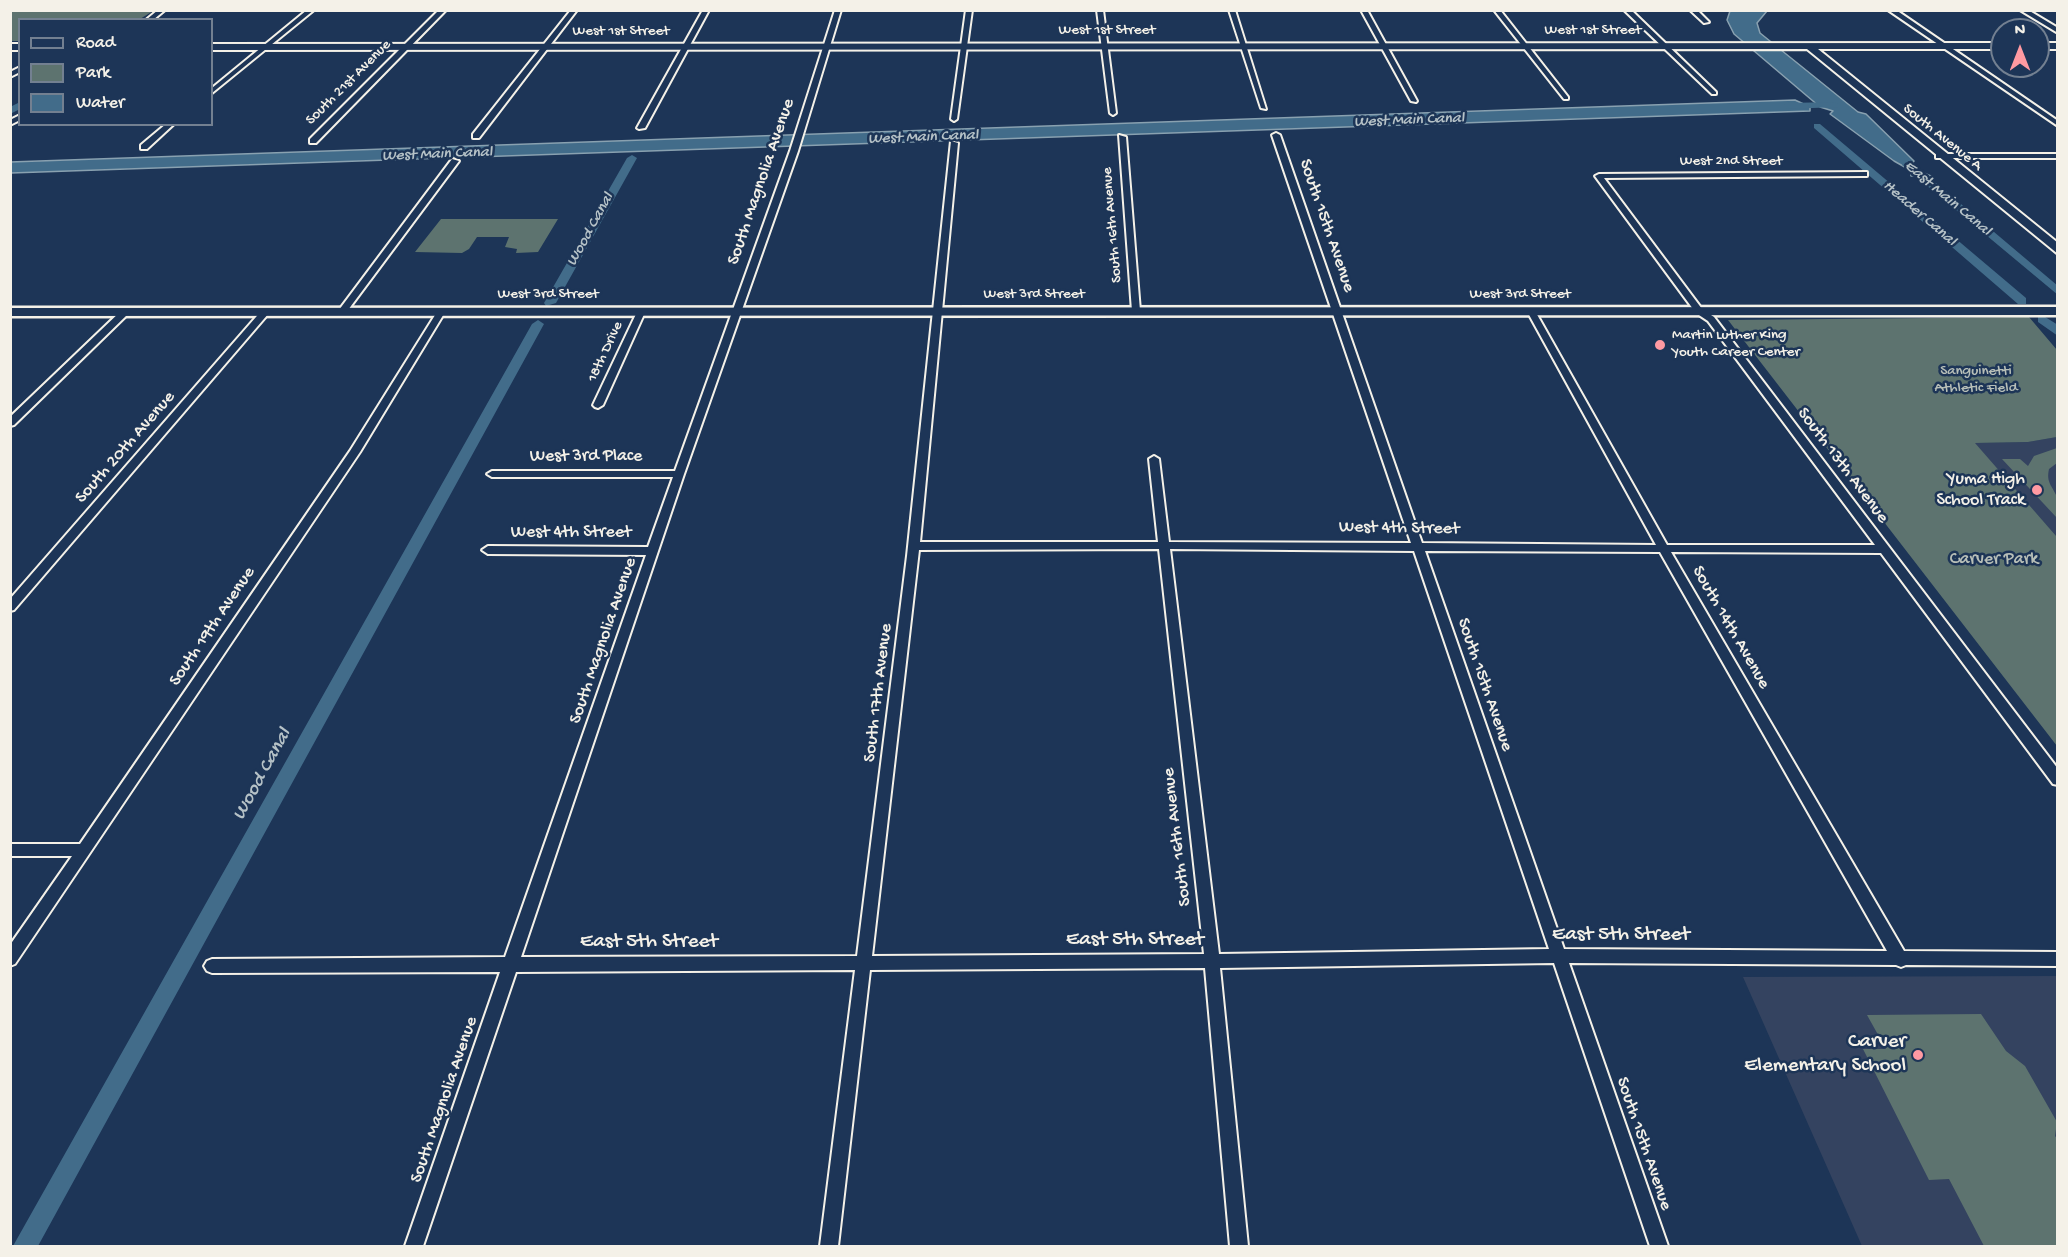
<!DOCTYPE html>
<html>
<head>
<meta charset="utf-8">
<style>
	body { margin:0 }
	#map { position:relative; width:2068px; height:1257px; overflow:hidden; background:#1d3557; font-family:"Gochi Hand",sans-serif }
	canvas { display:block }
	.frame { position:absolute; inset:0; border:12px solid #f4f1e8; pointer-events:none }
	.legend { position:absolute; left:18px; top:18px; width:195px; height:108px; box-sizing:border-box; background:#1d3557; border:2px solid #738091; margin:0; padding:8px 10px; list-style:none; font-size:18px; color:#f4f1e8 }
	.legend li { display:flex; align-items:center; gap:12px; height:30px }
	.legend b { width:30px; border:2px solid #738091 }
	.north { position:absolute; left:1990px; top:18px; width:60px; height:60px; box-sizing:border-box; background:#1d3557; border:2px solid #738091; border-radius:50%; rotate:0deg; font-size:16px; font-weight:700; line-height:24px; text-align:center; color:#f4f1e8 }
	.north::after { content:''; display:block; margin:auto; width:21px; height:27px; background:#ff9aa2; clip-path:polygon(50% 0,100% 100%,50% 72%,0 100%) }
</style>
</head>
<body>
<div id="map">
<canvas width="2068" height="1257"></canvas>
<div class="frame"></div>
<ul class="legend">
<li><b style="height:8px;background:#1d3557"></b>Road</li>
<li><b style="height:16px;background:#5d736f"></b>Park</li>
<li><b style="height:16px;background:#426c8a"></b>Water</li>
</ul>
<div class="north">N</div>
</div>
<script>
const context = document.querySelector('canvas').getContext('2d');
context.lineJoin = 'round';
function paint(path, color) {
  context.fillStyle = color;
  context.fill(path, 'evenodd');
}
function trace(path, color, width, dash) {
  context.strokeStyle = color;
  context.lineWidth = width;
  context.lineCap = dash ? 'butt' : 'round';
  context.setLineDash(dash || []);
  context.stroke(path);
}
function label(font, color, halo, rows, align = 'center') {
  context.font = font + ' "Gochi Hand",sans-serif';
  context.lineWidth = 5;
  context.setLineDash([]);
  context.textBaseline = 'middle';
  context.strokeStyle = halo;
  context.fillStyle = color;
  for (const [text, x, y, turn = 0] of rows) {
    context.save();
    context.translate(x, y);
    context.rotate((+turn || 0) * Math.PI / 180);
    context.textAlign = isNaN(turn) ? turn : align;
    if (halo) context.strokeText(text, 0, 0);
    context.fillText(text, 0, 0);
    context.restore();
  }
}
const built = new Path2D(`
	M2057 437V537L1974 443 2028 442Z
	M2057 976V1246H1862L1743 977Z`);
const green = new Path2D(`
	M10 11 11 10 153 11 140 19 20 20 19 41H11Z
	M441 219H558L538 252 516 253 517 249 505 247 509 237H477L469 249 462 253 415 252Z
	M2029 317 2057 350V437L2028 442 1975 443 2057 537V746L1728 320Z
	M2057 448V463L2049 469C2046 483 2052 485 2057 497 2059 503 2058 512 2057 518L2002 459H2020L2028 466 2034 456Z
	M1981 1014 2006 1051 2025 1066 2057 1122 2055 1136 2058 1140 2057 1246H1984L1949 1179 1929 1180 1863 1049H1886L1867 1015Z`);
const water = new Path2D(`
	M1730 11H1767L1757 23 1760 33 1858 112 1866 114 1914 161 1912 164 1916 170 1931 176H1911L1910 170 1894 161 1830 114 1833 111 1820 107 1734 34 1727 20Z
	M1795 100 1810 107V111L11 173 10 162Z`);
const canal = new Path2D(`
	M20 102V109L10 114V107Z
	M1836 102 1841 105 1839 107 1786 109 1781 106 1786 103Z
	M1814 124H1820L2026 298V304H2018L1814 128Z
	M632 155 637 158 556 303 546 306 544 303 627 158Z
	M1902 161H1910L2058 286V295L1902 165Z
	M2042 315 2058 325V336L2038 322V316Z
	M538 320 544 324 38 1246H13L532 324Z`);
const minor = new Path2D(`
	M158 10H165L153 20H146Z
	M307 10H314L212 93V88Z
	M439 10H446L316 143H310V139Z
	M571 10H577L479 138H473V134Z
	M703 10H709L645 128 639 129 637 128Z
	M835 10H841L798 151 684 474 521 957 857 956 907 556 951 141 958 143 920 542H1158L1149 459 1154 456 1159 459 1169 542 1411 543 1272 135 1276 133 1280 135 1422 543 1656 545 1527 311 1531 308 1535 311 1667 545H1875L1708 321 1696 313 1595 176 1599 174 1867 172V176H1864L1604 178 1702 309 1714 317 2058 769V785L2053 784 1881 553 1671 552 1904 951 2058 952V966L1906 965 1901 967 1896 965 1569 963 1668 1246H1650L1554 963 1220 968 1248 1246H1230L1205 968 870 970 838 1246H820L855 970 516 972 423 1246H405L500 972 212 973 207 971 204 966 207 961 212 959 505 957 646 555 488 554 482 550 488 546 648 547 673 477H492L487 474 492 471H675L790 151ZM1159 549 1204 954 872 956 919 550ZM1170 549 1414 551 1549 949 1219 954ZM1425 551 1660 552 1887 951 1564 949Z
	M966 10H972L957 119 954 121 951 119Z
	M1097 10H1103L1116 113 1113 115 1110 113Z
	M1229 10H1235L1266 109 1261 108Z
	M1361 10H1367L1417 101 1416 102 1411 101Z
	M1494 10H1500L1568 97V99H1564Z
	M1624 10H1631L1716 92V94H1712Z
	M1690 10H1697L1709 22 1704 23Z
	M1888 10H1896L2058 121V126Z
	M2020 10H2028L2058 28V33Z
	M20 67V72L10 77V72Z
	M20 115V120L10 125V120Z
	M166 124H174L147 149H141V145Z
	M1119 135 1126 137 1140 311 1136 314 1132 311Z
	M1936 154H2058V158H1936Z
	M452 159 459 161 345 314H339V310Z
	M266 308 270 311 269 313 14 610 10 611V599L263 309Z
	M125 309 128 310V314L14 425 10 426V417L122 310Z
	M441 309 445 312 360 452 15 964 10 966V945L72 856H10V844H80L350 451 437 312Z
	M641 309 645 312 603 405 598 408 595 407 593 405 637 312Z`);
const tertiary = new Path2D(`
	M2058 307V315L10 316V308Z`);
const secondary = new Path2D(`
	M2002 43V49H1818L2058 243V254L1807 49 212 50V44Z
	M2038 43H2058V49H2038Z
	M10 44H20V50H10Z`);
const markers = [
	[1660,345,6,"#ff9aa2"],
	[2037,490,6,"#ff9aa2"],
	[1918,1055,6,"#ff9aa2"]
];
const farStreetnames = [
	["West 1st Street",1107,31],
	["West 1st Street",1593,31],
	["West 1st Street",621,32],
	["South 21st Avenue",349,83,-45],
	["South Avenue A",1942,138,39],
	["West 2nd Street",1731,162],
	["South 16th Avenue",1113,225,-95],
	["West 3rd Street",548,295],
	["West 3rd Street",1034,295],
	["West 3rd Street",1520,295],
	["18th Drive",606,352,-65]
];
const farPoinames = [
	["Martin Luther King",1672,336],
	["Youth Career Center",1672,353]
];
const farParknames = [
	["Sanguinetti",1976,372],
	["Athletic Field",1976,389]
];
const farWaternames = [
	["West Main Canal",1409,121,-2],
	["West Main Canal",923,138,-2],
	["West Main Canal",437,155,-2],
	["East Main Canal",1947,199,40],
	["Header Canal",1919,214,41],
	["Wood Canal",591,230,-61]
];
const streetNames = [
	["South Magnolia Avenue",762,182,-71],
	["South 15th Avenue",1326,226,71],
	["South 20th Avenue",126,448,-49],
	["West 3rd Place",586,457],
	["South 13th Avenue",1842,466,53],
	["West 4th Street",1399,529,1],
	["West 4th Street",571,533],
	["South 19th Avenue",213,627,-56],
	["South 14th Avenue",1730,628,60],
	["South Magnolia Avenue",604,641,-71],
	["South 15th Avenue",1484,685,71],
	["South 17th Avenue",879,693,-83],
	["South 16th Avenue",1178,837,-97],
	["South Magnolia Avenue",445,1100,-71],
	["South 15th Avenue",1643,1144,71]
];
const poiNames = [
	["Yuma High",2025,480],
	["School Track",2025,501]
];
const parkNames = [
	["Carver Park",1994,560]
];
const waterNames = [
	["Wood Canal",263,775,-61]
];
const nearStreetnames = [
	["East 5th Street",1621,936],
	["East 5th Street",1135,941],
	["East 5th Street",649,943]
];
const nearPoinames = [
	["Carver",1906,1043],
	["Elementary School",1906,1067]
];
paint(built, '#344360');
paint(green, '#5d736f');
paint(water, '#426c8a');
trace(water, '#89a1b0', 1.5);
paint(canal, '#426c8a');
trace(minor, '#f4f1e8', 4);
trace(tertiary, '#f4f1e8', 5);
trace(secondary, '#f4f1e8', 4);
paint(minor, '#1d3557');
paint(tertiary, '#1d3557');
paint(secondary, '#1d3557');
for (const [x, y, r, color] of markers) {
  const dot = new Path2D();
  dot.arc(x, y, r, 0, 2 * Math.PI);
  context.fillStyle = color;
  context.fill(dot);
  trace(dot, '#1d3557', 2);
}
label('15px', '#f4f1e8', '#1d3557', farStreetnames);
label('15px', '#f4f1e8', '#1d3557', farPoinames, 'left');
label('15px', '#b8bfb8', '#1d3557', farParknames);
label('italic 16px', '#b6c2c7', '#1d3557', farWaternames);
label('18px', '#f4f1e8', '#1d3557', streetNames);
label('18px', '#f4f1e8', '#1d3557', poiNames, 'right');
label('18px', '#b8bfb8', '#1d3557', parkNames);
label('italic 20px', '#b6c2c7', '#1d3557', waterNames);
label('21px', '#f4f1e8', '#1d3557', nearStreetnames);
label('21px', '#f4f1e8', '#1d3557', nearPoinames, 'right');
</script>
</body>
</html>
